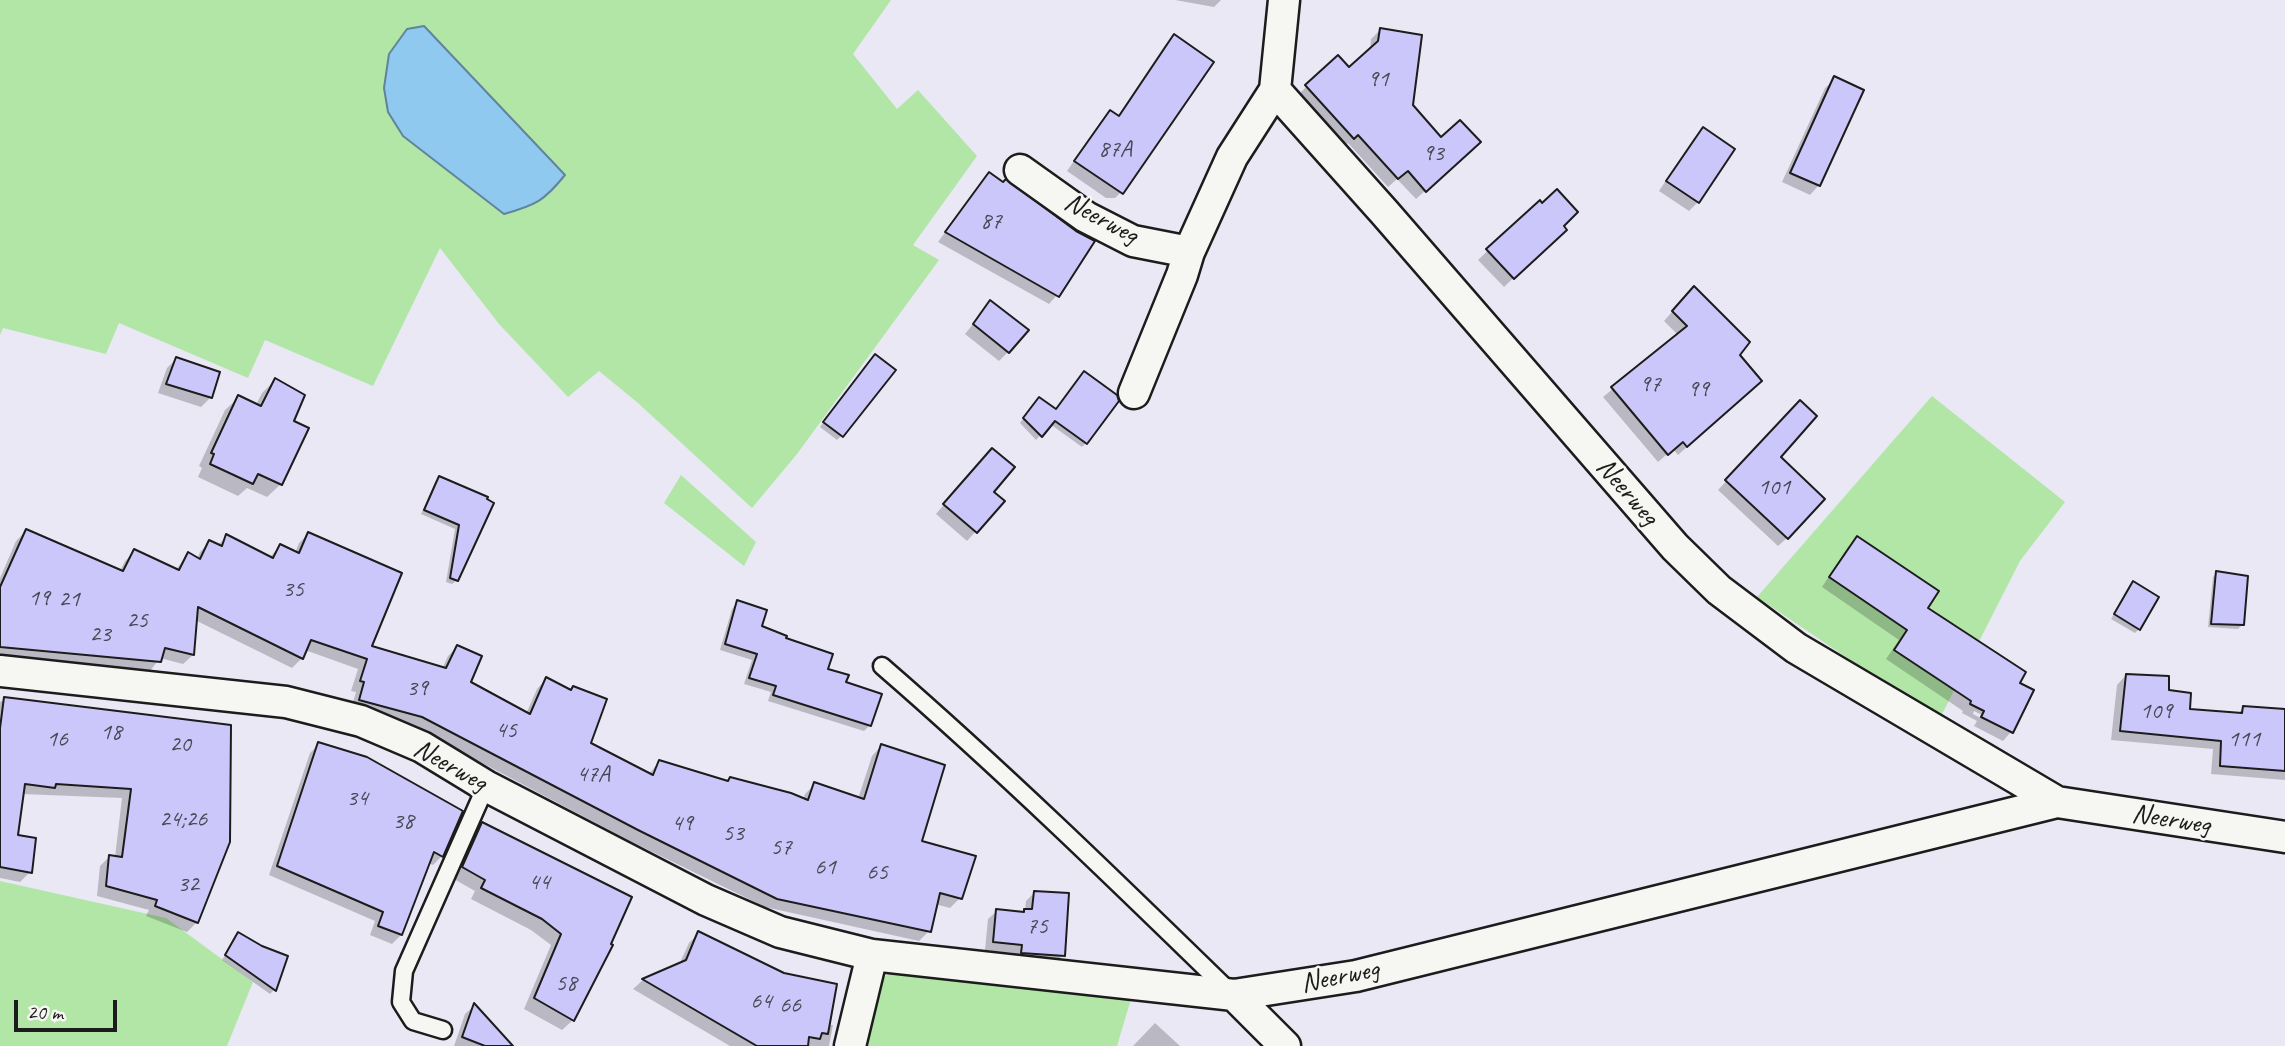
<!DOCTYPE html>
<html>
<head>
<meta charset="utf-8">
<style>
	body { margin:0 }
	#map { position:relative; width:2285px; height:1046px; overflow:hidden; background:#e9e8f4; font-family:Caveat,sans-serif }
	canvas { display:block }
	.scale { position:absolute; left:14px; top:1000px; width:103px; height:32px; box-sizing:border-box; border:4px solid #1c1c1c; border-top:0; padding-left:9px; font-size:21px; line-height:24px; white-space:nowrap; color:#1c1c1c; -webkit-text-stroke:5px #f6f6f2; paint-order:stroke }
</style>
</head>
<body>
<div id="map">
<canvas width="2285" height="1046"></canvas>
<div class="scale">20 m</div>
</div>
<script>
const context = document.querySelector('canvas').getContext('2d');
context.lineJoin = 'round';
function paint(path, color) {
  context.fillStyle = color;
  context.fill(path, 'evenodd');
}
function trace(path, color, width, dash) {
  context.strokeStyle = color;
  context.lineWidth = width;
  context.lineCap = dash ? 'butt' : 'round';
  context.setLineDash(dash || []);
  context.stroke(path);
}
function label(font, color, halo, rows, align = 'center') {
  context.font = font + ' Caveat,sans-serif';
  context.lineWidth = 5;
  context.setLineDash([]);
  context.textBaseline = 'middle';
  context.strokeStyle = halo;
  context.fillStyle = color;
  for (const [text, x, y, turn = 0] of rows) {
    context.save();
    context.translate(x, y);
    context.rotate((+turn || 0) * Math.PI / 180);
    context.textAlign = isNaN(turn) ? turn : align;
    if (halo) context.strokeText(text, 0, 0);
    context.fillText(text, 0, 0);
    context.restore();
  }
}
const green = new Path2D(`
	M0 0H891L853 54 897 109 918 90 977 156 913 245 939 260 797 454 752 508 638 403 599 371 568 397 499 324 440 248 373 386 265 340 248 378 119 323 106 354 3 328 0 335ZM403 136 565 174V175L549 194 503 214Z
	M1932 396 2065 502 2020 561 1939 720 1757 597Z
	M681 475 756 542 744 566 664 503Z
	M0 881 166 918 253 982 227 1046H0Z
	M898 969 1131 999 1117 1046H862L884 977Z`);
const water = new Path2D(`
	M424 26 565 175C544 201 536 205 504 214L403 136 388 112 384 88 389 54 407 29Z`);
const shadow = new Path2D(`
	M1175 0H1221L1214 7Z
	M1380 30 1411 105 1441 139 1469 151 1416 199 1397 179 1388 187 1348 143 1344 147 1298 95 1307 86 1349 70 1370 51 1371 39Z
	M1174 36 1125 188 1115 198H1106L1067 171 1101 122 1111 112 1117 117 1165 45Z
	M1835 79 1819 185 1810 195 1782 182 1825 88Z
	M1703 129 1698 202 1689 211 1659 191 1694 138Z
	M981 183 1057 295 1049 304 938 242Z
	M1539 202 1564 229 1504 287 1478 260Z
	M1685 297 1738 355 1751 390 1678 455 1673 449 1658 462 1603 397 1678 335 1664 321Z
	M990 303 1008 352 999 361 965 334Z
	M176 359 218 373 210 398 201 407 158 393 167 368Z
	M871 360 841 436 837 440 820 427Z
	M275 380 291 422 281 484 267 497 247 488 238 496 198 477 202 468 199 466 225 410 239 397 256 405 262 393Z
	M1035 403 1055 411 1086 443 1082 447 1050 424 1036 440 1020 423Z
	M1791 411 1779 457 1787 538 1778 546 1718 490Z
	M983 459 992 492 1003 501 967 541 936 514Z
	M439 478 485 500 457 580 452 584 446 582 455 529 421 514 435 482Z
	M26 531 120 571 125 561 135 551 175 571 188 554 197 559 200 552 210 542 217 546 227 536 269 558 280 546 295 553 299 543 308 534 370 647 442 669 448 656 457 647 469 683 526 714 537 689 546 679 588 744 648 775 659 762 727 782 803 800 805 794 815 784 858 799 872 756 881 746 920 842 974 857 960 898 950 908 935 904 929 931 919 941 765 907 628 840 412 726 351 709 356 692 351 691 358 669 305 650 302 658 292 668 195 620 193 655 183 664 160 658 150 671 0 657V578L16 541Z
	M1857 538 1925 608 2018 684 2011 733V730L1974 711 1973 714 2010 733 2003 741 1974 726 1977 721 1962 713 1963 711 1886 659 1899 640 1822 587 1848 547Z
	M2217 572 2242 625 2238 629 2208 627 2213 577Z
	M2129 588 2139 629 2135 633 2111 619Z
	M738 602 760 627 784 639 844 683 870 725 864 731 768 701 771 692 744 684 752 660 720 650 732 609Z
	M2126 675 2167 692 2188 711 2237 715 2243 708 2285 710V780L2211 774 2213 749 2111 740 2117 685Z
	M5 699 229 726 197 922 187 932 146 916 149 910 97 896 100 866 110 856 115 857 122 798 22 794 16 837 30 872 20 882 0 878V702Z
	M319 744 442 856 433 865 428 863 401 935 392 944 370 935 375 921 269 875 310 753Z
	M482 824 630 898 573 1020 562 1030 524 1009 551 945 531 930 471 899 475 891 452 878 471 835Z
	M1035 892 1063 955 1055 963 1013 961 1014 953 985 950 988 919 997 911 1023 913 1025 910 1026 901Z
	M699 933 829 1018 830 1025H833L829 1046H730L633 989 643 980 679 965 689 943Z
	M238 934 262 947 286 957 274 990 270 994 222 960Z
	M474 1006 511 1046H454L465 1014Z
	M1155 1023 1180 1046H1133Z`);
const building = new Path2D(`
	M1380 28 1422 35 1413 105 1441 137 1460 120 1481 142 1426 192 1408 171 1398 179 1358 135 1354 139 1305 85 1338 55 1349 67 1378 41Z
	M1174 34 1214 62 1123 194 1074 161 1110 110 1119 116Z
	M1834 76 1864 90 1820 186 1790 173Z
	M1703 127 1735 149 1699 203 1666 181Z
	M989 172 1003 182 1006 179 1076 231 1095 241 1059 297 945 232Z
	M1557 189 1578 212 1564 226 1567 230 1514 279 1486 249 1540 200 1542 203Z
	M1694 286 1750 342 1740 355 1762 381 1687 447 1683 442 1668 455 1611 387 1687 326 1672 311Z
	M990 300 1029 330 1009 353 973 324Z
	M875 354 896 370 843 437 823 422Z
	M176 357 220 372 212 398 166 384Z
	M1084 371 1117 395 1119 401 1087 444 1055 421 1042 437 1023 418 1039 397 1056 409Z
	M275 378 305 395 294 421 309 428 282 485 258 474 253 484 210 464 214 454 211 453 238 395 261 406Z
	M1800 400 1817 416 1781 457 1825 499 1788 539 1725 480Z
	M992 448 1015 467 994 492 1005 501 977 533 943 504Z
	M439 476 488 497 487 499 494 503 458 581 450 578 459 525 424 510Z
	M26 529 123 571 134 549 179 570 188 552 200 559 209 540 222 546 226 534 273 558 280 544 299 553 308 532 402 573 372 646 446 668 457 645 482 656 471 682 530 714 546 677 571 690 573 686 607 699 591 743 653 775 659 760 728 781 730 777 791 793 808 800 814 782 864 799 881 744 945 765 922 841 976 856 962 899 940 893 931 932 777 899 638 830 422 717 359 700 364 682 360 681 367 659 311 640 303 659 198 607 194 655 165 648 161 662 0 647V587Z
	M1857 536 1939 591 1928 608 2026 672 2020 683 2034 690 2013 733 1981 717 1984 711 1970 704 1971 701 1894 650 1907 630 1829 577Z
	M2216 571 2248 576 2244 625 2211 624Z
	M2133 581 2159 597 2140 630 2114 614Z
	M737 600 767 610 762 626 787 636 786 638 833 654 828 669 849 675 846 682 882 694 871 726 773 695 776 686 749 678 757 654 725 644Z
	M2126 674 2169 676V690L2191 693 2190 709 2242 713 2243 706 2285 709V771L2220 766 2221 741 2120 731Z
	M4 697 231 725 230 842 198 923 155 906 157 900 106 886 109 855 122 857 131 789 56 784 55 788 25 784 18 835 36 838 32 873 0 867V728Z
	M318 742 367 757 463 811 443 857 434 852 402 935 378 926 383 912 277 866Z
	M482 822 632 897 611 944 613 945 574 1021 534 998 561 934 542 919 481 888 485 880 462 867Z
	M1034 891 1069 893 1065 956 1021 953 1022 945 993 942 996 909 1024 912V909H1032Z
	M698 931 784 973 837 984 828 1034 822 1033 820 1039 809 1037 808 1046H757L642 979 686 960Z
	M238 932 262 946 288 956 276 991 225 955Z
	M474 1003 513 1046H485L462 1037Z`);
const service = new Path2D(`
	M882 666C1002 770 1116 881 1230 992
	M443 1030 413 1021 401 1002 404 971 486 786`);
const minor = new Path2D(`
	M1275 90 1385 213 1675 547 1719 590 1796 648 2057 802
	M1020 170 1086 217 1133 241 1189 252
	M1134 393 1182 275 1189 252 1232 157 1275 90 1284 0
	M0 671 286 702 361 721 422 747 486 786 706 900 780 932 872 955 1234 995 1356 976 2057 802 2285 837
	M1234 995 1285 1046
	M850 1046 872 955`);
const numberNames = [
	["91",1378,80],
	["87A",1115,150],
	["93",1433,154],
	["87",991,222],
	["97",1650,385],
	["99",1698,390],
	["101",1774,488],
	["35",293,590],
	["19",39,599],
	["21",69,600],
	["25",137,621],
	["23",100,635],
	["39",417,689],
	["109",2156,712],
	["45",506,731],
	["18",111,733],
	["16",57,740],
	["111",2244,740],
	["20",180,745],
	["47A",593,775],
	["34",357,799],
	["24;26",183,820],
	["38",403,822],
	["49",682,824],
	["53",733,834],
	["57",781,848],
	["61",825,868],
	["65",877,873],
	["44",539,883],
	["32",188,885],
	["75",1037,927],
	["58",566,984],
	["64",761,1002],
	["66",790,1006]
];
const streetNames = [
	["Neerweg",1101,219,28],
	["Neerweg",1627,492,49],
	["Neerweg",450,766,29],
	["Neerweg",2171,820,9],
	["Neerweg",1340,977,-11]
];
paint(green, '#b2e6a7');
paint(water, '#8fc9ef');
trace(water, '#61849b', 2);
paint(shadow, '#0003');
paint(building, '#cbc7fa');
trace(building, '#1c1c1c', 2);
trace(service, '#1c1c1c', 21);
trace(minor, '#1c1c1c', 35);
trace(service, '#f6f6f2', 16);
trace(minor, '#f6f6f2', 30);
label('24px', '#484754', null, numberNames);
label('28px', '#1c1c1c', '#f6f6f2', streetNames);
</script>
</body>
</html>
